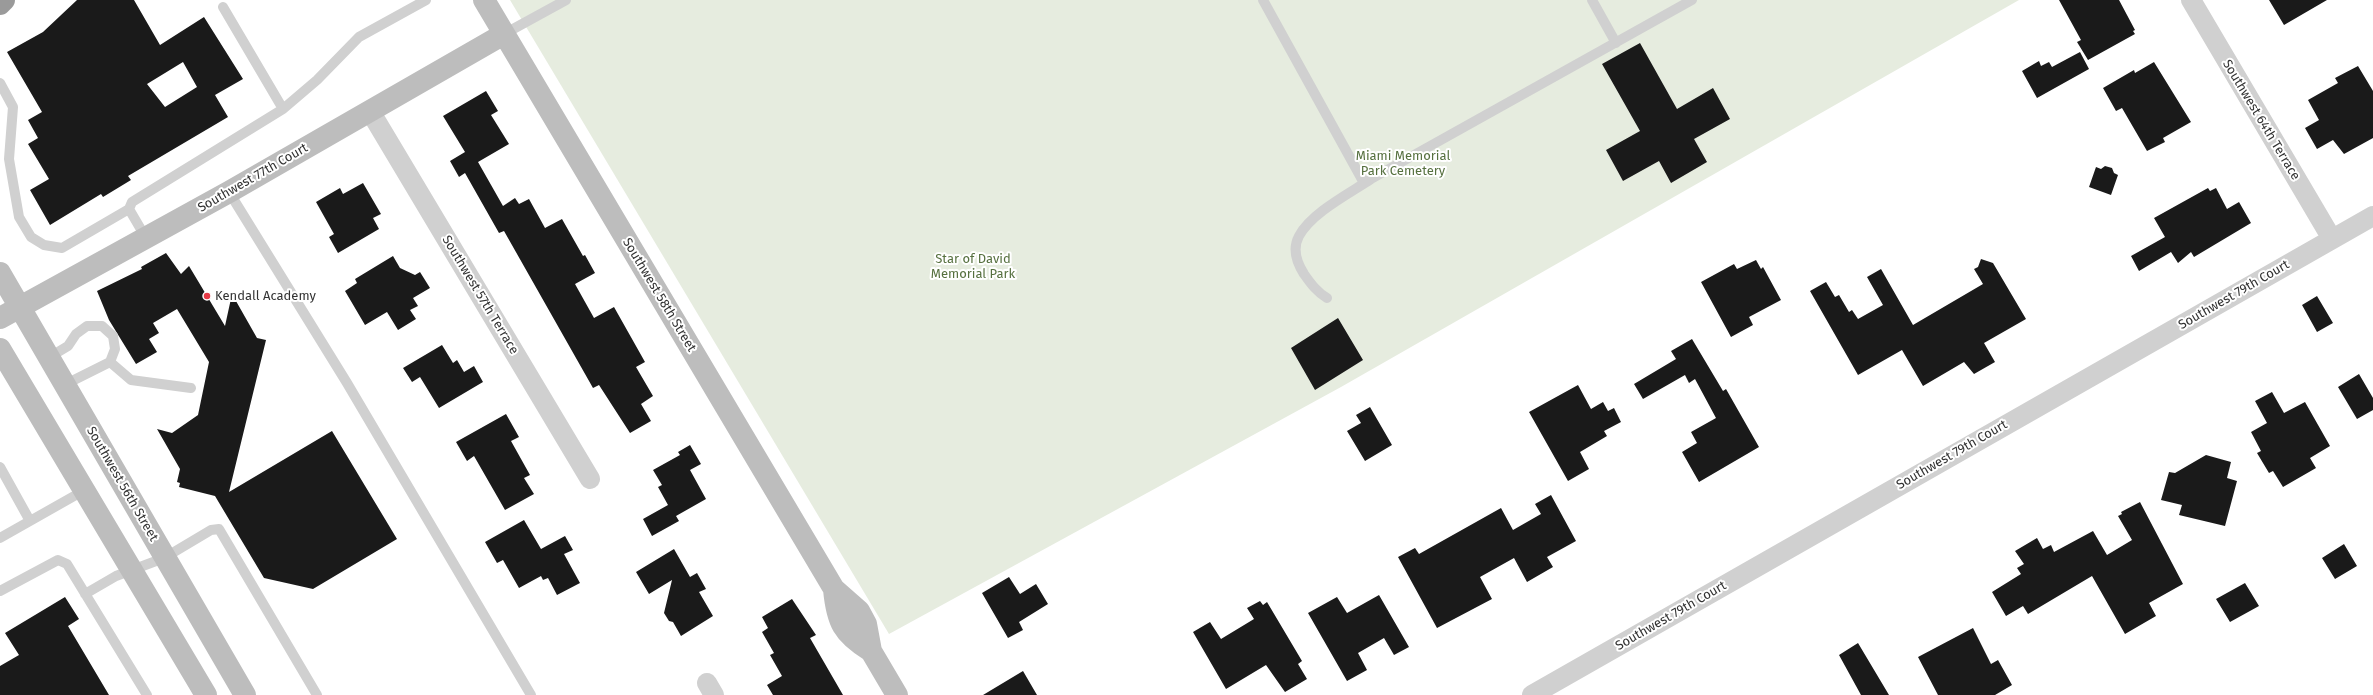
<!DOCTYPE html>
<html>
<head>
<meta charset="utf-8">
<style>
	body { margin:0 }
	canvas { display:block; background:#fff }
</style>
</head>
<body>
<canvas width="2373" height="695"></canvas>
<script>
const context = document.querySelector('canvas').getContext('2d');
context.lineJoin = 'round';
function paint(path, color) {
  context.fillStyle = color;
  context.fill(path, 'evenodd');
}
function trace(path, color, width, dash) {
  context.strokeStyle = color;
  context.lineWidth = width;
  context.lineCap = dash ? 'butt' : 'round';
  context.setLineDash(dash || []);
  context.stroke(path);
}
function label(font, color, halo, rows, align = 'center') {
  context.font = font + ' "Fira Sans",sans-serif';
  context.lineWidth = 4;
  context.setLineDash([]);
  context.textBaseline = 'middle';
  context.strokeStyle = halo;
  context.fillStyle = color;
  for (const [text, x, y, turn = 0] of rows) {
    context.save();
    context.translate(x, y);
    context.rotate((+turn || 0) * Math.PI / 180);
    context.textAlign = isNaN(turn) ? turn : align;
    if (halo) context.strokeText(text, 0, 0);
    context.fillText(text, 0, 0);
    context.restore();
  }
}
const green = new Path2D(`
	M510 0H2019L1341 387 889 634Z`);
const building = new Path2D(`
	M77 0H134L160 45 204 17 243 79 215 95 228 117 128 176 131 180 103 197 101 194 50 225 30 190 49 179 28 144 38 138 28 120 42 112 7 52 43 32ZM183 62 197 87 165 107 147 84Z
	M2059 0H2119L2135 30 2133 31 2135 34 2088 60 2077 42 2081 40Z
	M2269 0H2327L2284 25Z
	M1640 43 1677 109 1713 88 1730 119 1694 139 1707 162 1671 183 1659 161 1623 181 1606 150 1640 131 1602 64Z
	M2080 52 2089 69 2037 98 2022 71 2039 61 2041 66 2049 62 2052 67Z
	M2154 62 2191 122 2163 138 2165 142 2147 151 2122 108 2116 111 2103 88 2134 70 2135 73Z
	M2358 66 2373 91V138L2344 154 2333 140 2317 149 2305 128 2319 120 2308 100 2338 83 2335 78Z
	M486 91 498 111 491 115 509 144 478 162 503 206 515 198 519 204 529 199 545 228 562 219 583 256 585 255 595 273 575 284 594 318 614 307 645 362 636 367 653 396 641 404 651 421 630 433 599 385 593 388 504 231 499 233 465 173 459 177 450 161 465 152 443 116Z
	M2105 166 2112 168 2114 173 2118 175 2111 195 2089 187 2096 167 2101 169Z
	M363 183 381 214 373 218 379 229 338 253 329 237 334 234 316 202 340 188 343 194Z
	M2208 188 2210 191 2216 188 2227 209 2239 202 2251 223 2194 257 2191 252 2178 263 2171 252 2139 271 2131 256 2165 237 2154 218Z
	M166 253 181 274 189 266 225 326 232 294 257 338 266 340 229 492 332 431 397 539 313 589 264 578 215 496 179 487 180 483 177 482 180 469 157 429 172 433 198 415 209 362 177 309 153 323 159 333 149 339 157 352 136 364 109 320 97 291 142 269 141 267Z
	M393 256 400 268 415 275 420 272 430 288 413 298 418 306 410 310 416 319 398 330 387 312 365 325 345 291 357 283 355 279Z
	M1981 259 1993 263 2026 319 1984 343 1995 362 1974 374 1964 362 1923 386 1902 350 1858 375 1810 291 1826 282 1835 297 1839 295 1849 312 1852 310 1858 319 1883 305 1867 277 1881 269 1913 325 1983 284 1974 269 1978 267Z
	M1756 260 1761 269 1763 267 1781 300 1749 317 1753 325 1731 337 1701 282 1734 264 1737 269Z
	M2317 296 2333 323 2317 332 2302 305Z
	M1338 318 1363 360 1315 390 1291 348Z
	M1692 339 1723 391 1726 389 1759 447 1699 482 1682 452 1697 443 1691 432 1716 418 1695 379 1689 383 1685 375 1643 399 1634 384 1676 359 1671 351Z
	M442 345 453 363 457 360 464 372 474 366 483 382 439 408 420 377 412 382 403 368Z
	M2359 374 2373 398V410L2357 419 2338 387Z
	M1578 385 1591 409 1603 402 1608 411 1614 408 1621 422 1604 431 1607 436 1580 452 1589 469 1568 481 1529 412Z
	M2272 392 2284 413 2305 402 2330 446 2310 458 2316 468 2283 487 2273 471 2269 473 2257 453 2261 451 2251 432 2267 423 2255 401Z
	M1370 407 1392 445 1365 461 1347 431 1361 423 1356 415Z
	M506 414 519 437 511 441 530 475 524 478 534 494 505 510 474 456 467 461 456 442Z
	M690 445 701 464 690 470 706 499 676 516 679 521 652 536 643 519 668 505 658 487 662 485 653 470 680 455 678 452Z
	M2206 455 2231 462 2227 478 2237 481 2225 526 2179 515 2182 505 2161 500 2169 472 2175 473Z
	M1551 495 1576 541 1547 557 1553 567 1527 582 1514 558 1480 577 1492 599 1437 628 1398 557 1415 548 1419 554 1501 508 1513 530 1541 514 1535 504Z
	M2140 502 2183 584 2149 603 2156 616 2125 634 2092 576 2028 614 2023 606 2006 616 1992 592 2021 574 2017 568 2024 564 2015 551 2037 538 2043 549 2051 545 2054 552 2093 531 2107 555 2132 540 2118 516 2122 514 2121 512Z
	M524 520 541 549 565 536 573 550 564 554 580 583 557 595 548 578 543 580 541 576 519 588 503 560 497 563 485 542Z
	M2344 544 2357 566 2335 579 2322 558Z
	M674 549 690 577 697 573 706 589 699 592 713 616 681 636 673 622 669 621 664 613 672 580 649 594 636 572Z
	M1009 577 1020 594 1036 584 1048 604 1019 622 1023 630 1008 638 982 593Z
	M2245 583 2259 606 2230 622 2216 599Z
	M1379 595 1409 647 1394 655 1384 638 1358 653 1367 670 1347 681 1308 613 1337 597 1347 613Z
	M65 597 79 619 68 626 109 695H0V666L19 655 5 633Z
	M792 599 816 635 810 638 843 695H773L767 685 782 676 770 655 774 653 762 632 768 628 762 617Z
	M1260 601 1263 605 1267 602 1302 661 1298 664 1307 679 1285 692 1266 665 1226 689 1193 632 1210 622 1221 639 1254 619 1247 608Z
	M1973 628 1991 664 1998 660 2012 685 1995 695H1938L1918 657Z
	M1858 643 1889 695H1861L1839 655Z
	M1023 671 1037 695H983Z`);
const lane = new Path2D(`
	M1263 0 1364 183
	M1592 0 1616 43
	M223 7 283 109
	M504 34 566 0
	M0 83 13 107 9 159 19 217 31 237 44 245 62 248 129 209
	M229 192 347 383 531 695
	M146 238 129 209 132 202 283 109 317 80 359 37 426 0
	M1327 298C1317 292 1311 284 1304 274 1297 263 1292 249 1299 236 1311 213 1350 193 1371 179L1692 0
	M48 358 68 346 76 334 87 326H102L113 336 115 349 110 362 64 385
	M110 362 131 380 191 388
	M0 467 30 521
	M0 538 83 491
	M0 591 58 560 67 564 147 695
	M85 594 116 576 164 558 211 530 219 529 317 695`);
const street = new Path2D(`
	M2191 0 2332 239
	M370 111 590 479
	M707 683 714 695
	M1532 695 2373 216`);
const secondary = new Path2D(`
	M484 0 834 589 859 611 866 624 871 651 897 695
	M0 273 245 695
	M0 318 229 192 504 34
	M0 349 206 695
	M834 589C837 622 843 634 871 651`);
const highway = new Path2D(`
	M0 4 4 0`);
const markers = [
	[207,296,4,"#e63946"]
];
const streetNames = [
	["Southwest 64th Terrace",2261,120,59],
	["Southwest 77th Court",253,178,-30],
	["Southwest 57th Terrace",480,295,59],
	["Southwest 58th Street",659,295,59],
	["Southwest 79th Court",2234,295,-30],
	["Southwest 79th Court",1952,455,-30],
	["Southwest 56th Street",122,484,60],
	["Southwest 79th Court",1671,616,-30]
];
const parkNames = [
	["Miami Memorial",1403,156],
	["Park Cemetery",1403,171],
	["Star of David",973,259],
	["Memorial Park",973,274]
];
const poiNames = [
	["Kendall Academy",215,296]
];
paint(green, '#e6ecdf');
paint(building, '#1a1a1a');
trace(lane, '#d0d0d0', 10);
trace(street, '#d0d0d0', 20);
trace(secondary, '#bdbdbd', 22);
trace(highway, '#9a9a9a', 22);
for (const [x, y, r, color] of markers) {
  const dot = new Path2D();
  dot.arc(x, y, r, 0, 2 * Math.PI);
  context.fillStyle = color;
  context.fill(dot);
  trace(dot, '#fff', 1.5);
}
label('13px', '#333', '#fff', streetNames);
label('13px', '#56703f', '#fff', parkNames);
label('13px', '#333', '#fff', poiNames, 'left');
</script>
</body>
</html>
